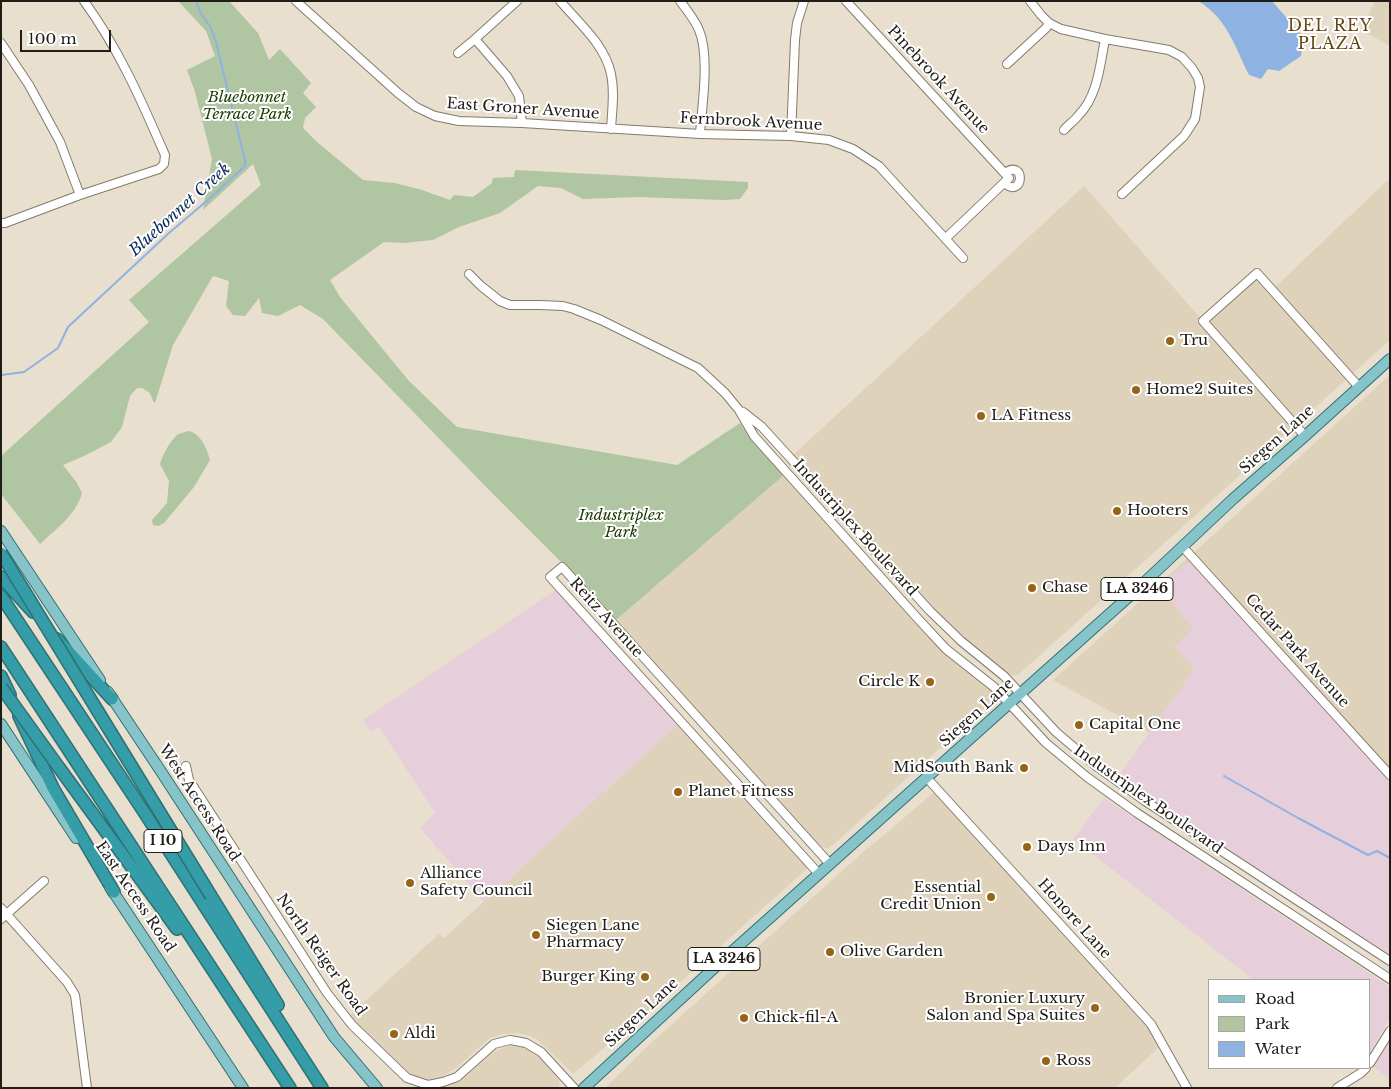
<!DOCTYPE html>
<html>
<head>
<meta charset="utf-8">
<style>
	body { margin:0 }
	#map { position:relative; width:1391px; height:1089px; overflow:hidden; background:#e8dfcf; font-family:"Libre Baskerville",serif }
	canvas { display:block }
	.frame { position:absolute; inset:0; border:2px solid #201d17; pointer-events:none }
	.legend { position:absolute; left:1208px; top:979px; width:162px; height:90px; box-sizing:border-box; background:#fff; border:1px solid #a6a5a2; margin:0; padding:6px 9px; list-style:none; font-size:15px; color:#201d17 }
	.legend li { display:flex; align-items:center; gap:10px; height:25px }
	.legend b { width:25px; border:1px solid #a6a5a2 }
	.scale { position:absolute; left:20px; top:30px; width:91px; height:22px; box-sizing:border-box; border:2px solid #201d17; border-top:0; padding-left:6px; font-size:15px; line-height:18px; white-space:nowrap; color:#201d17; -webkit-text-stroke:4px #fff; paint-order:stroke }
</style>
</head>
<body>
<div id="map">
<canvas width="1391" height="1089"></canvas>
<div class="frame"></div>
<ul class="legend">
<li><b style="height:6px;background:#86c4ca"></b>Road</li>
<li><b style="height:14px;background:#b0c5a1"></b>Park</li>
<li><b style="height:14px;background:#8eb2e1"></b>Water</li>
</ul>
<div class="scale">100 m</div>
</div>
<script>
const context = document.querySelector('canvas').getContext('2d');
context.lineJoin = 'round';
function paint(path, color) {
  context.fillStyle = color;
  context.fill(path, 'evenodd');
}
function trace(path, color, width, dash) {
  context.strokeStyle = color;
  context.lineWidth = width;
  context.lineCap = dash ? 'butt' : 'round';
  context.setLineDash(dash || []);
  context.stroke(path);
}
function label(font, color, halo, rows, align = 'center') {
  context.font = font + ' "Libre Baskerville",serif';
  context.lineWidth = 4;
  context.setLineDash([]);
  context.textBaseline = 'middle';
  context.strokeStyle = halo;
  context.fillStyle = color;
  for (const [text, x, y, turn = 0] of rows) {
    context.save();
    context.translate(x, y);
    context.rotate((+turn || 0) * Math.PI / 180);
    context.textAlign = isNaN(turn) ? turn : align;
    if (halo) context.strokeText(text, 0, 0);
    context.fillText(text, 0, 0);
    context.restore();
  }
}
const built = new Path2D(`
	M1375 1H1390V46L1361 30Z
	M1390 178V340L1018 675 1004 676 961 641 790 458 1084 186 1203 321 1257 273 1272 290Z
	M1390 375V854L1365 851 1053 680Z
	M784 475 937 645 984 682 991 691 993 697 991 702 833 845 828 848H825L819 845 616 620Z
	M678 724 809 867 632 1025 573 1074 538 1040 530 1036 518 1033 502 1034 490 1038 456 1068 440 1078 424 1079 414 1077 407 1072 358 1025 350 1015 439 934 444 938Z
	M934 792 1137 1012 1149 1027 1159 1047 1115 1088H605L651 1043 863 852 889 831Z
	M509 1046 524 1048 535 1054 558 1078 560 1083 558 1088H443L461 1081 490 1055 496 1051Z`);
const industrial = new Path2D(`
	M1193 558 1390 776V955L1116 780 1194 669 1175 646 1193 629 1159 586Z
	M557 589 678 724 484 902 420 828 435 813 379 727 370 731 363 720Z
	M1104 798 1390 987V1018L1370 1052V980H1254L1073 839Z
	M1390 1038V1080L1372 1065Z`);
const green = new Path2D(`
	M178 1H229L258 33 269 60 280 49 311 83 303 93 316 107 305 118 303 128 317 142 363 180 395 183 422 190 450 200 454 195 473 197 492 183 493 178 514 177 515 170 748 182V188L740 199 723 200 638 197 583 199 561 188 538 186 500 213 459 227 433 240 403 243 384 242 330 280 340 297 409 381 457 427 677 465 740 423 752 441 784 475 616 620 582 583 493 494 323 319 300 305 278 316 262 313 259 298 245 316 233 315 226 306 229 281 213 276 173 345 155 403 153 401 150 393 142 388H137L130 396 122 427 111 442 84 456 63 465 77 483 82 493C76 515 56 529 40 544L1 494V456L149 322 129 300 261 185 253 164 203 210 212 159 195 92 187 70 215 56 206 31Z
	M189 431C201 434 207 449 210 460L194 487 164 523 158 526 153 525 152 520 167 503 169 481 160 464C162 456 170 441 177 435 180 433 185 432 189 431Z`);
const water = new Path2D(`
	M1198 1H1272L1304 38 1301 56 1279 71 1268 69 1261 79 1249 75C1235 47 1227 18 1198 1Z`);
const stream = new Path2D(`
	M1 375 24 372 58 348 68 327 169 233 209 199 245 166V161L216 42 210 26 201 14 196 1
	M1224 776 1298 818 1368 855 1377 851 1390 858`);
const minor = new Path2D(`
	M296 1 398 93 416 107 435 116 459 121 522 123 700 134 791 136 829 140 853 149 879 166 963 258
	M560 1C579 23 605 45 611 74 615 92 612 111 611 129
	M680 1C687 10 695 20 699 30 710 56 702 106 700 134
	M846 1 1009 178 946 238
	M1030 1 1041 15 1049 23 1061 29 1105 39 1169 50 1182 57 1192 68 1198 78 1200 87 1195 119 1184 136 1122 194
	M475 39 507 76 519 96 522 123
	M1 43 29 85 60 142 80 195
	M458 53 475 39 517 1
	M1007 64 1046 28 1049 23
	M1064 130C1068 125 1074 121 1078 116 1098 96 1100 65 1105 39
	M791 136 795 40 797 23 804 1
	M1004 183C1024 200 1026 158 1005 173
	M1 223H5L80 195 159 169 164 164 165 155C142 102 119 49 84 1
	M469 274 481 286 500 301 510 305H540L563 306 574 309 601 320 698 368 725 393 739 410 754 436 920 621 946 649 994 687 1046 743 1087 777 1137 813 1390 979
	M743 412 762 427 930 611 961 641 1004 676 1056 732 1096 766 1145 801 1390 961
	M1305 436 1203 321 1257 273 1359 387
	M1182 546 1390 775
	M186 766 189 780 327 993 352 1025 407 1078 428 1085 443 1082 457 1077 494 1044 510 1040 526 1043 541 1052 574 1088
	M926 777 1151 1024 1187 1088
	M819 874 550 577 562 567 830 864
	M1 908 67 982 75 995 87 1088
	M1 919 44 881
	M1370 1063 1390 1031
	M1337 1088 1361 1073 1366 1068`);
const major = new Path2D(`
	M1 531 100 680
	M108 692 160 770 334 1037 377 1088
	M1 724 76 838
	M110 887 243 1088
	M584 1088 726 957 1040 676 1133 593 1233 499 1305 436 1390 359`);
const highway = new Path2D(`
	M1 577 33 612
	M1 596 144 812 322 1088
	M57 639 112 699
	M1 647 290 1088
	M1 676 10 695
	M19 716 53 788 114 892
	M60 769 177 929
	M211 896 278 1005`);
const highwayBridge = new Path2D(`
	M1 553 211 896
	M1 687 60 769`);
const markers = [
	[1170,341,5,"#956515"],
	[1136,390,5,"#956515"],
	[981,416,5,"#956515"],
	[1117,511,5,"#956515"],
	[1032,588,5,"#956515"],
	[930,682,5,"#956515"],
	[1079,725,5,"#956515"],
	[1024,768,5,"#956515"],
	[678,792,5,"#956515"],
	[1027,847,5,"#956515"],
	[410,883,5,"#956515"],
	[991,897,5,"#956515"],
	[536,935,5,"#956515"],
	[830,952,5,"#956515"],
	[645,977,5,"#956515"],
	[1095,1008,5,"#956515"],
	[744,1018,5,"#956515"],
	[394,1034,5,"#956515"],
	[1046,1061,5,"#956515"]
];
const shields = [
	[1137,589,72],
	[163,841,38],
	[724,959,72]
];
const shieldNames = [
	["LA 3246",1137,589],
	["I 10",163,841],
	["LA 3246",724,959]
];
const streetNames = [
	["Pinebrook Avenue",938,80,47],
	["East Groner Avenue",523,109,4],
	["Fernbrook Avenue",751,122,3],
	["Siegen Lane",1277,440,-42],
	["Industriplex Boulevard",855,528,48],
	["Reitz Avenue",606,618,48],
	["Cedar Park Avenue",1297,651,48],
	["Siegen Lane",977,713,-42],
	["Industriplex Boulevard",1148,800,35],
	["West Access Road",199,803,57],
	["East Access Road",135,897,56],
	["Honore Lane",1074,919,48],
	["North Reiger Road",321,955,55],
	["Siegen Lane",642,1013,-43]
];
const parkNames = [
	["Bluebonnet",247,98],
	["Terrace Park",247,115],
	["Industriplex",621,516],
	["Park",621,533]
];
const poiNames = [
	["Tru",1180,341],
	["Home2 Suites",1146,390],
	["LA Fitness",991,416],
	["Hooters",1127,511],
	["Chase",1042,588],
	["Circle K",920,682,"right"],
	["Capital One",1089,725],
	["MidSouth Bank",1014,768,"right"],
	["Planet Fitness",688,792],
	["Days Inn",1037,847],
	["Alliance",420,874],
	["Safety Council",420,891],
	["Essential",981,888,"right"],
	["Credit Union",981,905,"right"],
	["Siegen Lane",546,926],
	["Pharmacy",546,943],
	["Olive Garden",840,952],
	["Burger King",635,977,"right"],
	["Bronier Luxury",1085,999,"right"],
	["Salon and Spa Suites",1085,1016,"right"],
	["Chick-fil-A",754,1018],
	["Aldi",404,1034],
	["Ross",1056,1061]
];
const neighbourhoodNames = [
	["DEL REY",1330,26],
	["PLAZA",1330,44]
];
const waterNames = [
	["Bluebonnet Creek",180,210,-42]
];
paint(built, '#ded2bb');
paint(industrial, '#e6cfda');
paint(green, '#b0c5a1');
paint(water, '#8eb2e1');
trace(stream, '#8eb2e1', 2);
trace(minor, '#837b6c', 10);
trace(major, '#2e7075', 12);
trace(highway, '#2e7075', 14);
trace(minor, '#fff', 8);
trace(major, '#86c4ca', 10);
trace(highway, '#359da7', 11);
trace(highwayBridge, '#2e7075', 14, []);
trace(highwayBridge, '#359da7', 11);
for (const [x, y, r, color] of markers) {
  const dot = new Path2D();
  dot.arc(x, y, r, 0, 2 * Math.PI);
  context.fillStyle = color;
  context.fill(dot);
  trace(dot, '#fff', 2);
}
for (const [x, y, w] of shields) {
  const box = new Path2D();
  box.roundRect(x - w / 2, y - 11.5, w, 23, 4);
  context.fillStyle = '#fff';
  context.fill(box);
  trace(box, '#201d17', 1);
}
label('bold 14px', '#201d17', null, shieldNames);
label('15px', '#201d17', '#fff', streetNames);
label('italic 15px', '#213c03', '#fff', parkNames);
label('15px', '#201d17', '#fff', poiNames, 'left');
context.letterSpacing = '1px';
label('16px', '#65450f', '#fff', neighbourhoodNames);
context.letterSpacing = '0px';
label('italic 16px', '#092d58', '#fff', waterNames);
</script>
</body>
</html>
